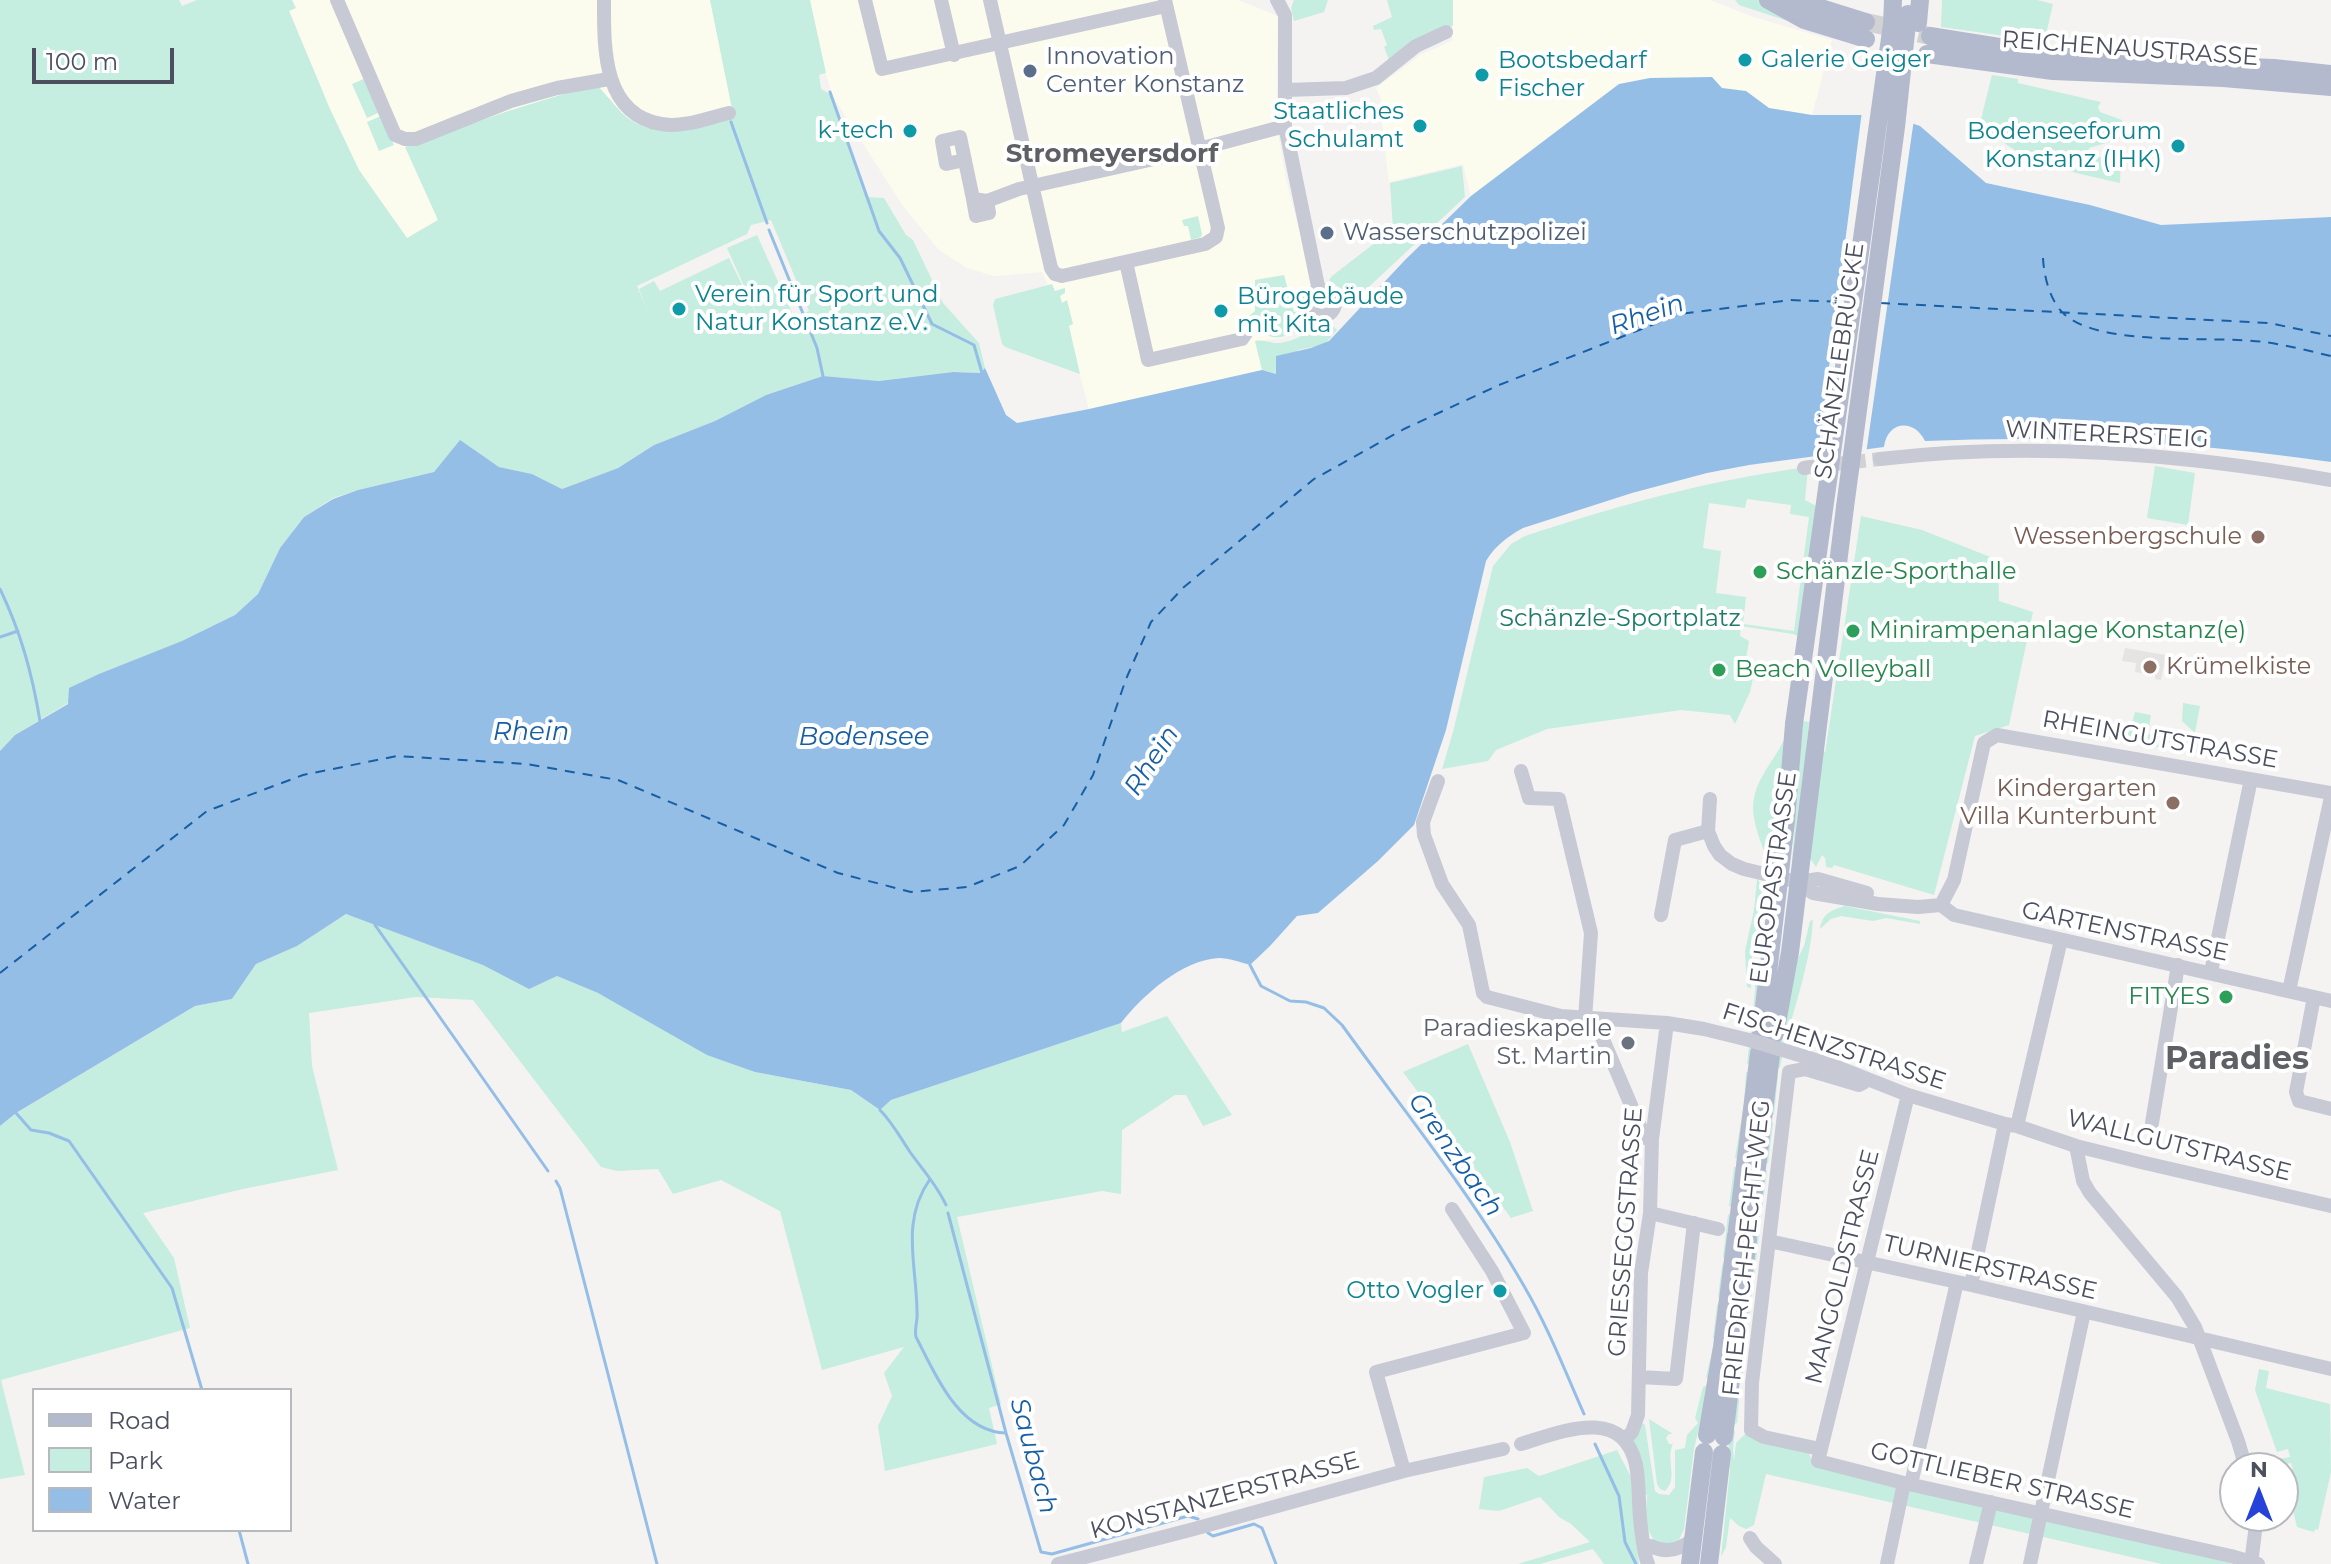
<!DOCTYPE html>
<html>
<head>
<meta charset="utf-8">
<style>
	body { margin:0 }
	#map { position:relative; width:2331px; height:1564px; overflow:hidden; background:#f4f3f2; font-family:Montserrat,sans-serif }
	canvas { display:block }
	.legend { position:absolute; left:32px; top:1388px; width:260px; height:144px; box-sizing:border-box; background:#fff; border:2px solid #b7b9bf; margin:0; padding:10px 14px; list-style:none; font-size:24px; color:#4b4f5e }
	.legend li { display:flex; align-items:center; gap:16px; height:40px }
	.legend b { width:40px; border:2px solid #b7b9bf }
	.north { position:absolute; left:2219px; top:1452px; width:80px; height:80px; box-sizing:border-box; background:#fff; border:2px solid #b7b9bf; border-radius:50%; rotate:0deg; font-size:22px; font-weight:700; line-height:32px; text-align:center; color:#4b4f5e }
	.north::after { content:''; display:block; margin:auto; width:28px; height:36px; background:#2742d9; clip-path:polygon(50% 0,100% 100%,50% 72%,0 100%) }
	.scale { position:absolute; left:32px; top:48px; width:142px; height:36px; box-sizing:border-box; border:4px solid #4b4f5e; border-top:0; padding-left:10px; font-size:24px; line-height:28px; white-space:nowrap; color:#4b4f5e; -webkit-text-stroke:6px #fff; paint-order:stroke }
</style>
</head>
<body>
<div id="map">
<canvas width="2331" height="1564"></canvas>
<ul class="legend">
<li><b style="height:10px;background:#b4bace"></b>Road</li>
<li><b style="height:22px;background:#c5ede0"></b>Park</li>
<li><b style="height:22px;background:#95bee7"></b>Water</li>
</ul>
<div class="north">N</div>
<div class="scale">100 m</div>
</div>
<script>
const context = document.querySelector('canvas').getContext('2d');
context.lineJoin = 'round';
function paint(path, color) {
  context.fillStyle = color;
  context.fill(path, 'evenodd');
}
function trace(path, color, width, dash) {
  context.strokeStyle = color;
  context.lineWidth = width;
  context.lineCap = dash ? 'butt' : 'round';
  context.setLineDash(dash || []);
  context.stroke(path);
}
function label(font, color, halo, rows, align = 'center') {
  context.font = font + ' Montserrat,sans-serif';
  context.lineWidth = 8;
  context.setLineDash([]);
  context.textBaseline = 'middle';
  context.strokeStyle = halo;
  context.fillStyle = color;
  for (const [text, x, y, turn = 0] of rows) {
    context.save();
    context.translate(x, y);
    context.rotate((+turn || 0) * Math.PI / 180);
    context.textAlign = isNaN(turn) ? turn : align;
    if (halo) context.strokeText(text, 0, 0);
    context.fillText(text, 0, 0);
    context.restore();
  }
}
const commercial = new Path2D(`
	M292 0H710L733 114 665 131 638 125 621 113 610 98 406 147 438 220 407 238 359 170 330 109 289 10 295 8Z
	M806 0H1238L1278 16 1276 121 1286 180 1314 287 1305 298 1303 310 1312 319 1313 324 1283 338 1255 341 1262 370 1259 371 1089 409 1066 322 1042 272 994 276 967 268 939 250 903 206 832 95 826 74 819 75Z
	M1453 0H1710L1753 17 1832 40 1812 115 1769 108 1746 91 1619 84 1471 196 1463 164 1389 182 1383 135 1381 99 1376 88 1422 54 1452 41Z`);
const education = new Path2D(`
	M2125 648 2166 655 2161 680 2155 679V675L2135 672 2136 663 2122 661Z`);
const green = new Path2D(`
	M0 0H179L182 6 197 0H292L296 8 289 11 330 109 359 170 407 238 438 220 405 147 508 111 596 84C605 93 612 103 621 112 651 144 698 123 733 114L710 0H810L826 73 819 75 821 89 832 95 867 197 884 198 906 235 913 240 943 303 979 343 985 368 982 373 953 372 879 381 823 376 766 395 715 421 654 445 618 468 562 489 532 474 499 467 460 441 434 472 358 490 333 498 304 517 280 548 258 594 235 615 68 703 15 735 0 751ZM771 220 809 311 781 325 794 317 757 235 727 248 762 326 729 258 660 291 654 281 639 289 648 313 637 286 747 234 751 225Z
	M1294 0H1328L1324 12 1294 21 1291 8Z
	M1387 0H1453V26L1428 33 1389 60 1384 47 1387 45 1381 29 1374 30 1373 26 1392 17Z
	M1735 0H1758L1806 27 1739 5Z
	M1942 0H2037L2053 4 2046 34 2033 40 1941 27Z
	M1992 75 2018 79V83L2101 102 2098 107 2100 112 2122 120 2120 139 2089 148 2088 157 2121 158 2120 183 2076 173 2027 158 1979 127Z
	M366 78 380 112 367 118 352 84Z
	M381 116 394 145 379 151 367 122Z
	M1462 166 1465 197 1359 296 1345 292 1329 280 1332 276 1393 229 1390 183Z
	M1198 216 1202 234 1201 237 1191 240 1188 226H1184L1182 220Z
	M1284 275 1294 312 1303 310 1312 319 1313 324C1276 341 1277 344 1243 321L1255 311V280Z
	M1052 284 1055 291 1065 288V293L1060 296 1062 303 1067 300 1073 324 1069 326 1080 374 1005 347 1002 344 993 305 995 299Z
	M1337 312 1339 313 1329 322 1337 330 1324 345 1298 350 1276 374 1262 370 1255 341C1264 339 1271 344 1280 343 1300 340 1323 325 1337 312Z
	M2155 466 2195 473 2188 525 2147 518Z
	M1808 467 1805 500 1818 507 1800 637 1793 634 1741 626 1740 636 1749 641 1745 664 1756 665 1750 692 1735 724 1730 715 1681 710 1547 729 1496 750 1488 761 1442 769 1453 732 1493 566 1511 544 1525 536C1619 505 1709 480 1808 467ZM1747 499 1791 505 1790 514 1809 517 1794 631 1743 624 1746 597 1716 593 1721 551 1703 548 1709 503 1745 508Z
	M1861 516 1922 530 1998 560 1999 601 2033 612 2009 725 1975 736 1934 895 1834 865 1832 868 1826 867 1825 858 1822 855 1816 867 1809 857 1822 746 1825 753Z
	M2183 703 2200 706 2195 733 2182 721Z
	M2135 712 2151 715 2148 734 2157 736 2146 745 2094 735 2096 721 2131 726Z
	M1803 721 1809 722 1795 862 1792 861Z
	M2161 737 2212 746V750L2235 754 2234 760 2151 746Z
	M1785 738 1774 859 1768 865C1765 851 1759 840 1756 827 1745 787 1769 771 1785 738Z
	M1757 879 1759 881 1764 903 1752 955 1751 988 1747 987 1745 951 1754 910Z
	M1845 906 1920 921V924L1886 918 1873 921 1841 916 1831 919 1820 929C1822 914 1831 910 1845 906Z
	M346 914 557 976 598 993 755 1072 851 1090 880 1110 891 1100 1121 1023 1122 1032 1167 1016 1232 1115 1203 1126 1186 1095H1175L1122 1130 1121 1194 1102 1191 957 1217 1001 1404 989 1408 997 1444 885 1471 878 1426 892 1396 884 1373 904 1347 822 1370 780 1211 721 1180 673 1194 658 1169 617 1171 601 1167 473 1000 416 997 309 1013 312 1066 338 1170 243 1189 143 1213 174 1258 190 1328 1 1380 25 1475 0 1479V1126L16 1113 195 1006 232 999 256 964 297 946Z
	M1813 920C1810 971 1789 1018 1780 1068H1778L1777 1075 1778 1076 1774 1115 1771 1116 1773 1124 1768 1163 1766 1164 1765 1170 1767 1171 1762 1210 1759 1211 1758 1216 1761 1219 1756 1261 1754 1262 1753 1269 1755 1270 1751 1301 1749 1302 1748 1309 1750 1310 1746 1341 1744 1342 1743 1349 1745 1351 1742 1382 1739 1383 1738 1390 1740 1391 1737 1423 1733 1425V1429L1735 1431 1733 1449 1734 1462 1736 1443 1747 1432 1807 1449 1814 1465 2224 1560 2231 1564H2162L1766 1474 1754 1525 1746 1529 1739 1526 1730 1518 1726 1547 1721 1557 1730 1470 1728 1451 1776 1056 1797 960 1804 946 1810 921Z
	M1755 969 1759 970 1760 993 1714 1365 1694 1449 1684 1529 1678 1542 1668 1546 1654 1540C1642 1522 1647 1513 1647 1495L1643 1492 1633 1438 1642 1423 1645 1425 1655 1491 1659 1494 1669 1495 1675 1487V1450L1685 1448 1687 1435 1698 1423 1695 1418 1703 1387 1707 1385 1708 1379 1706 1377 1715 1339 1713 1338 1717 1306 1720 1298 1718 1297 1722 1266 1726 1259 1723 1257 1728 1215 1731 1213 1732 1207 1729 1206 1734 1167H1736L1737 1159 1735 1158 1744 1103 1746 1072H1748L1749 1065 1747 1064 1755 991Z
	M1468 1044 1510 1142 1533 1211 1511 1218 1403 1072Z
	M2259 1369 2269 1371 2266 1388 2330 1404 2331 1472 2318 1530 2315 1529 2314 1532 2297 1527 2287 1485 2296 1482 2295 1474 2286 1476 2284 1473 2293 1470 2291 1463 2281 1465 2279 1459 2290 1457 2288 1449 2277 1452 2255 1390Z
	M1649 1419 1673 1434H1669L1666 1438 1669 1444H1673C1665 1459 1679 1478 1665 1491L1660 1489 1657 1484Z
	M1617 1450 1632 1479 1634 1526 1639 1564H1604L1593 1549 1540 1564H1518L1590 1542 1571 1524 1559 1517 1540 1497 1499 1511 1479 1509 1484 1477 1527 1468 1539 1476Z`);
const water = new Path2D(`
	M1712 77 1722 88 1746 91 1769 108 1812 115H1888L1920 126 1986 183 2090 205 2161 225 2331 217V462C2195 442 2062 435 1925 441 1914 418 1887 421 1884 447L1749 465 1707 473 1632 493 1523 528C1507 537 1496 545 1486 561L1446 730 1414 825 1378 861 1318 913 1297 916 1270 946 1250 965C1240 962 1229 958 1219 958 1182 960 1143 995 1121 1023L891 1100 880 1110 851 1090 755 1072 707 1055 598 993 557 976 529 989 483 965 346 914 297 946 256 964 232 999 195 1006 16 1113 0 1126V751L15 735 68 704 69 688 99 674 182 641 235 615 258 594 280 548 304 517 333 499 358 490 434 472 460 440 499 467 532 474 562 489 618 468 654 445 715 421 766 395 823 376 879 381 953 372 981 373 985 368 1006 415 1017 423 1089 409 1262 370 1276 374V356L1311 348 1329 341 1405 260 1471 196 1619 84 1650 78Z`);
const pier = new Path2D(`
	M1862 111H1889L1914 119 1866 454 1817 460Z`);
const stream = new Path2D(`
	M830 92 879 231 900 258 932 324 974 345 982 373
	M731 122 767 223
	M769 230 817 348 823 376
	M0 589C21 633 32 673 40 721
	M0 637 18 631
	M375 925 548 1171
	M1250 965 1261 986 1290 1001 1306 1002 1324 1008 1342 1025C1404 1111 1472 1195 1524 1286 1548 1327 1565 1371 1584 1414
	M880 1110C892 1122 900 1137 910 1152 922 1169 937 1185 946 1205
	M16 1113 31 1130 49 1133 69 1141 172 1288 202 1390
	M930 1179C900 1222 917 1265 917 1313 918 1321 914 1328 916 1337 935 1373 958 1432 1006 1433
	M556 1181 560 1188 657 1564
	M948 1213 1006 1433 1041 1552 1052 1554 1188 1516 1198 1519
	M1595 1444 1619 1496 1625 1542 1636 1564
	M239 1530 248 1564
	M1208 1533 1213 1536 1254 1524 1262 1528 1276 1564`);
const ferry = new Path2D(`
	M2043 258C2044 277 2050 301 2064 314 2102 348 2214 335 2264 342 2287 345 2309 351 2331 356
	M1880 303 2269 323 2331 336
	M0 973 207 811 303 775 397 756 527 764 618 780 838 873 911 892 967 887 1020 866 1064 825 1093 775 1126 679 1151 622 1184 587 1314 479 1404 429 1499 385 1680 314 1790 300 1846 302`);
const minorTunnel = new Path2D(`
	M1810 467 1880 459`);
const majorTunnel = new Path2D(`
	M1866 22 1930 36`);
const minor = new Path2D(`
	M337 0 395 135 405 139H416L511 101 557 88 609 79
	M604 0C604 47 602 114 661 124 683 128 708 118 729 113
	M865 0 882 69 1166 6
	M941 0 954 55
	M990 0 1051 268 1055 274 1062 276 1205 244 1216 237 1218 228 1165 0
	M1277 0 1285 15V126L1319 291
	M1286 90 1346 88 1376 78 1416 46 1446 32
	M965 160 946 164 942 141 960 137 973 199 987 201 1019 189 1199 149 1285 126
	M973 199 976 216 989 213 987 201
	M1126 262 1148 360 1242 339 1246 333
	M1309 303a13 13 0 1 1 26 0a13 13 0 1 1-26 0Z
	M1880 459C2030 441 2182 454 2331 480
	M1804 468 1810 467
	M1521 771 1529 798 1559 799 1591 933 1585 1019
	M1438 781 1423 822 1424 835 1442 884 1469 925 1483 993 1487 997 1561 1016 1667 1023 1704 1029 1749 1040
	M1710 799 1708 831 1714 846 1720 855 1732 864 1744 869 1798 882 1813 893 1878 904 1918 907 1941 905 1954 915 2331 1001
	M1798 882 1818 879 1867 893
	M1941 905 1954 880 1984 743 1997 735 2331 793
	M1661 915 1675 840 1708 831
	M2211 972 2251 779
	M2289 991 2331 797
	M2314 997 2296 1092 2299 1101 2331 1109
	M1603 1019 1602 1037 1645 1138 1652 1139
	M1796 1054 1832 1065 1908 1095 2005 1124 2017 1126 2076 1146 2145 1163 2331 1206
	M1908 1095 1818 1461 1904 1483 2231 1556 2258 1564
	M2152 1123 2178 965
	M2017 1126 2061 940
	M2076 1146 2083 1181 2090 1193 2177 1297 2195 1327 2238 1441 2246 1468
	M1650 1213 1718 1229
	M1769 1241 1971 1285 2331 1369
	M1971 1285 2005 1124
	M1639 1377 1676 1379 1694 1223
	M1625 1439 1632 1432 1638 1415 1641 1273 1650 1213 1652 1139 1667 1023
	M1521 1444C1561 1432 1623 1405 1636 1465 1640 1485 1638 1507 1641 1528 1643 1540 1643 1552 1648 1564
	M1820 1449 1764 1437 1751 1430 1752 1383 1789 1072 1805 1069 1859 1085 1863 1083
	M1404 1471 1376 1372 1524 1333 1492 1271 1452 1209
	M1911 1484 1957 1282
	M1750 1538 1756 1547 1775 1564
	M1651 1546C1666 1554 1680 1550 1693 1539
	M1058 1564 1194 1529 1404 1471 1503 1449
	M1887 1564 1904 1483
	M1976 1564 1991 1502
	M2030 1564 2084 1312
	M2251 1564 2257 1516`);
const major = new Path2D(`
	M1768 0 1804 20 1866 39
	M1795 0 1866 22
	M1918 23 1920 0
	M1930 36 2037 53 2127 62 2274 68 2331 74
	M1927 54 2053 71 2223 78 2331 87
	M1761 1032 1786 822 1794 724
	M1775 1034 1790 952 1845 507
	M1737 1230 1759 1053
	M1749 1232 1771 1055
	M1707 1435 1722 1347 1736 1236
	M1724 1437 1748 1239
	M1690 1564 1704 1452
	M1709 1564 1722 1454`);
const minorBridge = new Path2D(`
	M1749 1040 1796 1054`);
const majorBridge = new Path2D(`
	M1845 507 1896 127 1908 14
	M1794 724 1892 24 1893 0`);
const markers = [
	[1745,60,8,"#0f9aa8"],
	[1030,71,8,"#5c6f8a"],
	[1482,75,8,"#0f9aa8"],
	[1420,126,8,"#0f9aa8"],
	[910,131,8,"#0f9aa8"],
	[2178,146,8,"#0f9aa8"],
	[1327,233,8,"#5c6f8a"],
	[679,309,8,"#0f9aa8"],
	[1221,311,8,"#0f9aa8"],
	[2258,537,8,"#8d6e63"],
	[1760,572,8,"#2e9e5b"],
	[1853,631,8,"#2e9e5b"],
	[2150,667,8,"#8d6e63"],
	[1719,670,8,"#2e9e5b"],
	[2173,803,8,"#8d6e63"],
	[2226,997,8,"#2e9e5b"],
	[1628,1043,8,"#6b7280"],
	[1500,1291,8,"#0f9aa8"]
];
const streetNames = [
	["REICHENAUSTRASSE",2130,49,4],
	["SCHÄNZLEBRÜCKE",1840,361,-82],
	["WINTERERSTEIG",2107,435,3],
	["RHEINGUTSTRASSE",2160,740,10],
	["EUROPASTRASSE",1774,878,-82],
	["GARTENSTRASSE",2125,932,12],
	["FISCHENZSTRASSE",1834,1047,18],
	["WALLGUTSTRASSE",2179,1146,14],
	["GRIESSEGGSTRASSE",1626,1232,-86],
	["FRIEDRICH-PECHT-WEG",1747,1248,-84],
	["MANGOLDSTRASSE",1843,1267,-76],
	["TURNIERSTRASSE",1990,1268,13],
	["GOTTLIEBER STRASSE",2002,1481,13],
	["KONSTANZERSTRASSE",1225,1496,-15]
];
const serviceNames = [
	["Innovation",1046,57],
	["Center Konstanz",1046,85],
	["Wasserschutzpolizei",1343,233]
];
const cultureNames = [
	["Galerie Geiger",1761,60],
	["Bootsbedarf",1498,61],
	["Fischer",1498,89],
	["Staatliches",1404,112,"right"],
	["Schulamt",1404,140,"right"],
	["k-tech",894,131,"right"],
	["Bodenseeforum",2162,132,"right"],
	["Konstanz (IHK)",2162,160,"right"],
	["Verein für Sport und",695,295],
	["Natur Konstanz e.V.",695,323],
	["Bürogebäude",1237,297],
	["mit Kita",1237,325],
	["Otto Vogler",1484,1291,"right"]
];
const educationNames = [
	["Wessenbergschule",2242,537],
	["Krümelkiste",2166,667,"left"],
	["Kindergarten",2157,789],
	["Villa Kunterbunt",2157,817]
];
const leisureNames = [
	["Schänzle-Sporthalle",1776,572],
	["Minirampenanlage Konstanz(e)",1869,631],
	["Beach Volleyball",1735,670],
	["FITYES",2210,997,"right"]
];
const parkNames = [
	["Schänzle-Sportplatz",1620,619]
];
const worshipNames = [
	["Paradieskapelle",1612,1029],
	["St. Martin",1612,1057]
];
const neighbourhoodNames = [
	["Stromeyersdorf",1112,154]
];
const waterNames = [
	["Rhein",1647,315,-19],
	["Rhein",531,732],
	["Bodensee",864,737],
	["Rhein",1152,761,-57],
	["Grenzbach",1455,1155,55],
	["Saubach",1033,1456,75]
];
const districtNames = [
	["Paradies",2237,1060]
];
paint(commercial, '#fcfcee');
paint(education, '#e5e4e3');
paint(green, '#c5ede0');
paint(water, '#95bee7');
paint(pier, '#f4f3f2');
trace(stream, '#95bee7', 3);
trace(ferry, '#175fa5', 2, [10, 8]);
trace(minorTunnel, '#d2d2d4', 14, [14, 7]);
trace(majorTunnel, '#d2d2d4', 18, [18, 9]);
trace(minor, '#c7cad5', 14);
trace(major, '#b4bace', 18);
trace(minorBridge, '#c7cad5', 14);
trace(majorBridge, '#b4bace', 18);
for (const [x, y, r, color] of markers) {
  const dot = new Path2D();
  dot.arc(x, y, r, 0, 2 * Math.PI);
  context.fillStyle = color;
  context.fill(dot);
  trace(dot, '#fff', 3);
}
label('24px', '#4b4f5e', '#fff', streetNames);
label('24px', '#4e5e75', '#fff', serviceNames, 'left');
label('24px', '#0d838f', '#fff', cultureNames, 'left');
label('24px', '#785e54', '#fff', educationNames, 'right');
label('24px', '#27864d', '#fff', leisureNames, 'left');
label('24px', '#1e7c68', '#fff', parkNames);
label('24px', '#5b616d', '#fff', worshipNames, 'right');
label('bold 26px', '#5f6066', '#fff', neighbourhoodNames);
label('italic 26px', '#175fa5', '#fff', waterNames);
label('bold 32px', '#5f6066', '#fff', districtNames);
</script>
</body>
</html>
